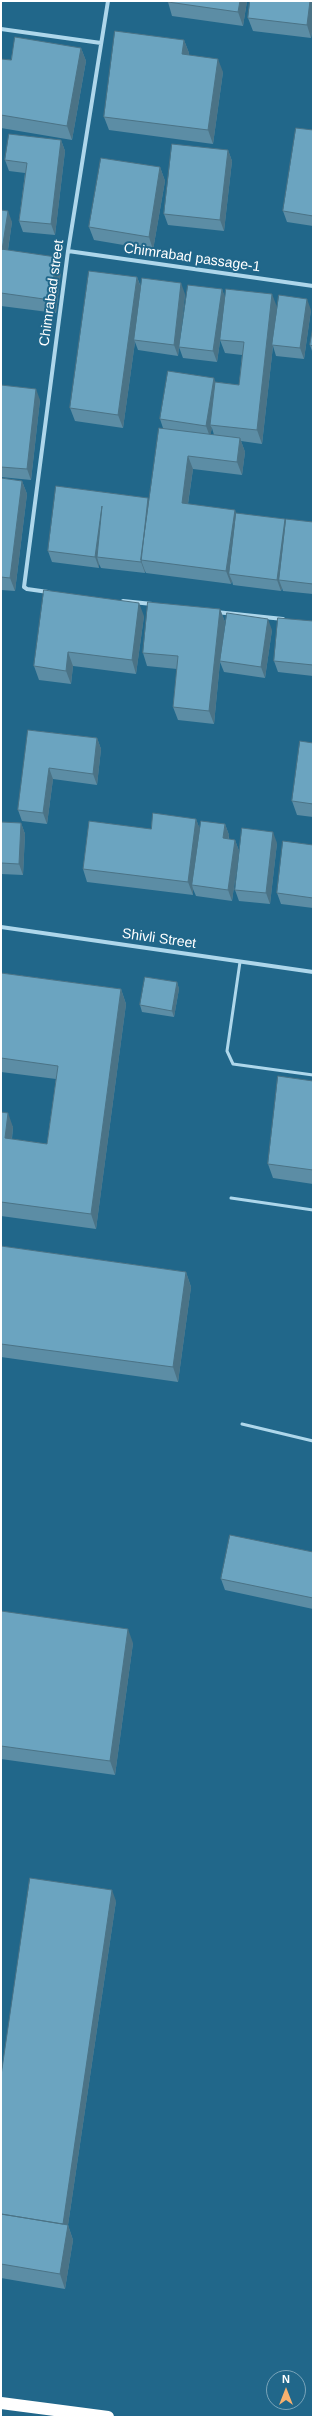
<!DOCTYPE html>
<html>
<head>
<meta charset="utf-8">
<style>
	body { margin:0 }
	#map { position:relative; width:314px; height:2418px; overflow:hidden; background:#21678a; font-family:Arial,sans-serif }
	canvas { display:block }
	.frame { position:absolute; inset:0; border:2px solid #fff; pointer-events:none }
	.north { position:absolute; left:266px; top:2370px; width:40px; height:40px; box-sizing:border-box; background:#21678a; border:1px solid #7aa4b9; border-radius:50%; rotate:0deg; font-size:11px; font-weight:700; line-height:16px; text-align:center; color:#fff }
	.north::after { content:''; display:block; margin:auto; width:14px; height:18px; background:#f7b16f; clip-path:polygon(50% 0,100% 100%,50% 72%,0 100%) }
</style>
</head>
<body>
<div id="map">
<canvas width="314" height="2418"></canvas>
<div class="frame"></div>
<div class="north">N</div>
</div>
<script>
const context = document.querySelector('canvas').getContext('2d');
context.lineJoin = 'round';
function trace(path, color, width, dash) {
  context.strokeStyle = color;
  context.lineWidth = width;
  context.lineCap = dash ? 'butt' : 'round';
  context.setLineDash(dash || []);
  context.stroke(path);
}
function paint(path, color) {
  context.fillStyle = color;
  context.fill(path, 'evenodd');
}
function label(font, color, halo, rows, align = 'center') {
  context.font = font + ' Arial,sans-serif';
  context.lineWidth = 4;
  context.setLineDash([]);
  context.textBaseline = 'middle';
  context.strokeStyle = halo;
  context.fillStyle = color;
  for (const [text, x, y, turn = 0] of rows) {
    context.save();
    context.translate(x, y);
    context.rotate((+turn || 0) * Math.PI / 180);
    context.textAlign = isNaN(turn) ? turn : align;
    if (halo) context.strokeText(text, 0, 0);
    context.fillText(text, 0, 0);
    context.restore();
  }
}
const lane = new Path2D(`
	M240 962 227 1051 233 1064 313 1075
	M231 1198 313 1210
	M242 1424 313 1441`);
const street = new Path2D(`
	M1 29 101 43
	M68 251 313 286
	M48 592 27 589 24 587 68 251 108 1
	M123 601 152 604
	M216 612 283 619
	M1 927 313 972`);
const highway = new Path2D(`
	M1 2403 108 2417`);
const wall = new Path2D(`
	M168 1H247L243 26 172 16 168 2Z
	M313 1V25L311 38 253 31 248 18Z
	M184 40 189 53V55L223 72 213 144 109 130 104 117Z
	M81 48 86 61 72 140 1 128V59L11 60Z
	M313 130V226L287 222 283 211Z
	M61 140 65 151 55 235 23 232 19 221 25 173 9 171 5 160Z
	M228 150 232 161 224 231 168 225 164 214Z
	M160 167 165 181 153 250 94 240 89 227Z
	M1 210 12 222 8 250 61 270 56 313 1 306Z
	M137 277 141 287 185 294 178 356 138 350 135 342 123 428 75 421 70 408Z
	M222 289 225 298 277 307 275 321 311 310 304 359 276 356 273 346 262 444 241 441 245 452 242 475 193 469 188 504 236 514 285 519 286 521 313 522V594L283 591 282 588 281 591 233 585 232 581 231 584 146 573 145 571V573L101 568 99 564V568L52 562 48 551 149 501 163 428 160 419 216 382 239 385 242 355 225 353 220 340 222 328 217 362 183 358 179 347ZM212 428 214 435H210Z
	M313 327V354L310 345Z
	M1 385 40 400 31 480 1 477Z
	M1 478 22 481 27 494 15 591 1 590Z
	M220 609 225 622 223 640 272 630 265 678 224 672 220 662 214 724 178 720 173 707 177 669 147 666 143 653Z
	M144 616 136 674 73 666 71 684 39 680 34 666Z
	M313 621V676L278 672 274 661Z
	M28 730 97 738 101 749 97 785 53 779 47 824 22 821 18 810Z
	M313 743V817L297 815 292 801Z
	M196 819 200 830 225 824 229 835V839L235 840 239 851 232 901 196 896 193 889V895L87 882 83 869 151 829Z
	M1 822 21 823 25 834 23 875 1 874Z
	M277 843 270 904 239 901 235 890Z
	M313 845V908L281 904 277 893Z
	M1 973 121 989 126 1004 96 1229 1 1216V1112L13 1127 12 1139 47 1144 56 1079 1 1072Z
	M177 982 179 989 174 1017 142 1012 140 1005Z
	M313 1081V1184L273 1178 268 1164Z
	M1 1246 186 1272 191 1287 178 1382 1 1357Z
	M313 1552V1609L225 1590 221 1579Z
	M1 1611 133 1643 115 1775 1 1759Z
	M116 1901 68 2225 73 2240 65 2289 1 2278V2076Z`);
const shadedWall = new Path2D(`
	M240 1H247L243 26 238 12Z
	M310 1H313V25L311 38 307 25Z
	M184 40 189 53 187 68 182 54Z
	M81 48 86 61 72 140 67 126Z
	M218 59 223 72 213 144 208 130Z
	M61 140 65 151 55 235 51 224Z
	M228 150 232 161 224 231 220 220Z
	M160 167 165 181 153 250 149 237Z
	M8 211 12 222 6 262 2 251Z
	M56 257 61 270 56 313 51 300Z
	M137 277 142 291 134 340 135 342 123 428 118 415Z
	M181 283 185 294 178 356 174 345Z
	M222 289 226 300 217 362 213 351Z
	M272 294 277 307 273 345H272L273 346 262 444 257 430Z
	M307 299 311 310 304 359 300 348Z
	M214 378 218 389 210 425 212 428 210 437 206 426Z
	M36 389 40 400 31 480 27 469Z
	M240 438 245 452 242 475 237 462Z
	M188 456 193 469 186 516 182 503Z
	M22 481 27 494 15 591 10 578Z
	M148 498 152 509 141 560 145 571V573L141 562Z
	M102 506 97 557 99 564V568L95 557Z
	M235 510 240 523 229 574 232 581 231 584 226 571Z
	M285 519 289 530 279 580 282 588 281 591 277 580Z
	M139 603 144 616 136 674 132 660Z
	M220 609 225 622 221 661H220V662L214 724 209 711Z
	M268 619 272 630 265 678 261 667Z
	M68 652 73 666 71 684 66 671Z
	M97 738 101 749 97 785 93 774Z
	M49 768 53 779 47 824 43 813Z
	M196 819 201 832 192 885 193 889V895L188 882Z
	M21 823 25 834 23 875 19 864Z
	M225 824 229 835 227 849 223 838Z
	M273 832 277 843 270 904 266 893Z
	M235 840 239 851 232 901 228 890Z
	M177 982 179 989 174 1017 172 1011Z
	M121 989 126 1004 96 1229 91 1214Z
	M8 1113 13 1127 10 1153 5 1138Z
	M186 1272 191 1287 178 1382 173 1367Z
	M128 1629 133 1643 115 1775 110 1761Z
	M112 1890 116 1901 68 2225 73 2240 65 2289 60 2274 62 2228Z`);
const building = new Path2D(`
	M168 1H240L238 12 168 2Z
	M250 1H310L307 25 248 18Z
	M115 31 184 40 182 54 218 59 208 130 104 117Z
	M15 37 81 48 67 126 1 115V59L11 60Z
	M296 128 313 130V216L283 211Z
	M9 134 61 140 51 224 19 221 27 163 5 160Z
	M172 144 228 150 220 220 164 214Z
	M101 158 160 167 149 237 89 227Z
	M1 210 8 211 2 250 1 249Z
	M1 249 56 257 51 300 1 293Z
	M89 271 137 277 118 415 70 408Z
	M142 278 181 283 174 345 134 340Z
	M188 285 222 289 213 351 179 347Z
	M226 289 272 294 257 430 210 425 215 382 239 385 244 342 220 340Z
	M279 295 307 299 300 348 272 345Z
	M313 327V346L310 345Z
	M168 371 214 378 206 426 160 419Z
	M1 385 36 389 27 469 1 467Z
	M159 428 240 438 237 462 188 456 182 503 235 510 226 571 141 560Z
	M1 478 22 481 10 578 1 577Z
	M56 486 148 498 141 562 97 557 102 506 95 557 48 551Z
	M236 513 285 519 277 580 229 574Z
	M286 519 313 522V584L279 580Z
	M44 590 139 603 132 660 68 652 66 671 34 666Z
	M148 602 220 609 209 711 173 707 178 656 143 653Z
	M227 613 268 619 261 667 220 661Z
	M278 618 313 621V665L274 661Z
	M28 730 97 738 93 774 49 768 43 813 18 810Z
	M300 741 313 743V804L292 801Z
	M153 813 196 819 188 882 83 869 89 821 151 829Z
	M201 821 225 824 223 838 235 840 228 890 192 885Z
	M1 822 21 823 19 864 1 863Z
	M242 828 273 832 266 893 235 890Z
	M283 841 313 845V898L277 893Z
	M1 973 121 989 91 1214 1 1202V1112L8 1113 5 1138 47 1144 58 1066 1 1058Z
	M145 977 177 982 172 1011 140 1005Z
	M278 1076 313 1081V1170L268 1164Z
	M1 1246 186 1272 173 1367 1 1344Z
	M230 1535 313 1552V1598L221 1579Z
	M1 1611 128 1629 110 1761 1 1746Z
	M30 1878 112 1890 63 2224 1 2214V2076Z
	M1 2214 68 2225 60 2274 1 2264Z`);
const streetNames = [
	["Chimrаbаd passage-1",192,258,8],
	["Chimrаbаd street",52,293,-82],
	["Shivli Street",159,939,8]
];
trace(lane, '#aed7eb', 3);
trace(street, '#aed7eb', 4);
trace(highway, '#fff', 12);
paint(wall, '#5c8da5');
paint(shadedWall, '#4b7386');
paint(building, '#6ba4c0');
trace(building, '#4b7386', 1);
label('14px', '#fff', '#21678a', streetNames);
</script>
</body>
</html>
